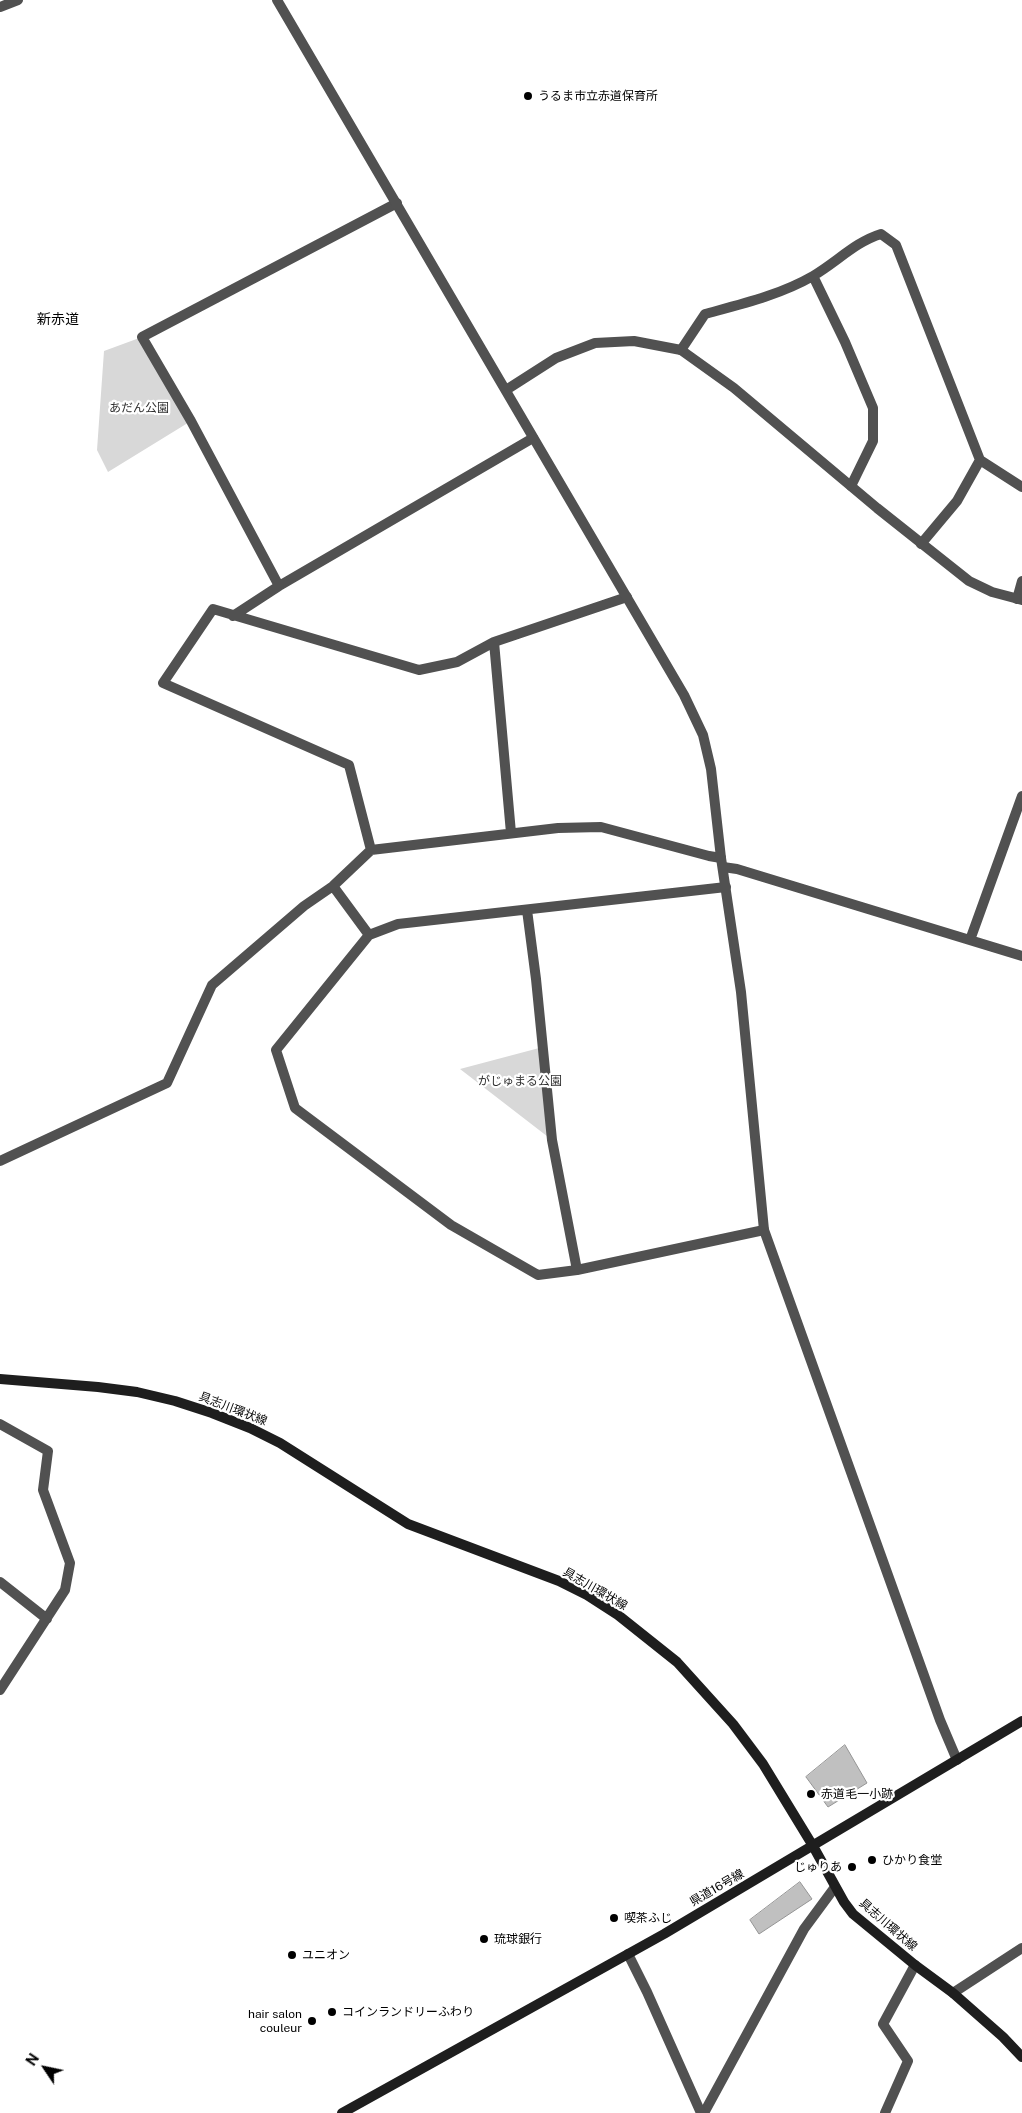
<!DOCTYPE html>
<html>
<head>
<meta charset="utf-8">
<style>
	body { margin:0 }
	#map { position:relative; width:1022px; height:2113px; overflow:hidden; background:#fff; font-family:"Public Sans",sans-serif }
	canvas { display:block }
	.north { position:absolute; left:20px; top:2043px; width:50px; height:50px; -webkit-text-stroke:4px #fff; paint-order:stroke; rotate:304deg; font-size:14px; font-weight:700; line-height:20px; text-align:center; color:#000 }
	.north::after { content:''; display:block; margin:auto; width:18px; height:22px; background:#000; clip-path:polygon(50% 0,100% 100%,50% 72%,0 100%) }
</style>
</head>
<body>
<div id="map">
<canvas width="1022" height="2113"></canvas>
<div class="north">N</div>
</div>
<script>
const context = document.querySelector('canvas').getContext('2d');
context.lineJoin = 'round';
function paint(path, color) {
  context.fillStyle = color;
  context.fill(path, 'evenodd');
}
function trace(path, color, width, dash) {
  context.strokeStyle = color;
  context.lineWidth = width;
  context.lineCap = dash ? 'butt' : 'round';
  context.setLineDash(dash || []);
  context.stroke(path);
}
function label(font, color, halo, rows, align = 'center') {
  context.font = font + ' "Public Sans","Noto Sans JP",sans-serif';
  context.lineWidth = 4.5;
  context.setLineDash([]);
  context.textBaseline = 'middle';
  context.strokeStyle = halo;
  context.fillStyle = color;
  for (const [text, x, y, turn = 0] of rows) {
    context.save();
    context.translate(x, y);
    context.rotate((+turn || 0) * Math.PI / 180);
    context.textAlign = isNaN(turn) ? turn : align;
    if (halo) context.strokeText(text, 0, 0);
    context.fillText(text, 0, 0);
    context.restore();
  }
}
const green = new Path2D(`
	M142 337 191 421 108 472 97 450 104 351Z
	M543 1047 552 1140 460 1069Z`);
const building = new Path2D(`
	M845 1745 867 1783 828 1807 806 1777Z
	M800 1882 812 1899 759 1934 750 1920Z`);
const minor = new Path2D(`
	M0 7 18 0
	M813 276 845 342 873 408V441L851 486
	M681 350 705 314C742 304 780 295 813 276 837 262 855 242 881 234L896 245 980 460 957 501 921 544
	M980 460 1022 487
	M279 586 191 421 142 337 397 203
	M1017 599 1022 581
	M233 616 279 586 533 438
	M494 642 511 833
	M371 850 349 765 163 683 213 609 419 670 457 662 494 642 627 597
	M723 867 737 869 1022 956
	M333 886 369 935
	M726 887 398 924 369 935 276 1050 295 1108 451 1225 538 1275 577 1270 764 1230
	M527 910 536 979 552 1140 577 1270
	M970 940 1022 796
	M0 1161 167 1083 212 985 304 906 333 886 371 850 558 828 601 827 709 856 721 858
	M0 1424 48 1451 43 1490 70 1563 65 1590 0 1690
	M0 1582 47 1619
	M953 1993 1022 1948
	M704 2113 804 1929 835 1887
	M885 2113 908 2061 883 2024 915 1965`);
const tertiary = new Path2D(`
	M277 0 684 695 703 735 711 769 721 858 741 992 764 1230 940 1720 957 1760
	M506 390 556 358 595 343 634 341 681 350 734 388 877 508 969 581 992 592 1022 600
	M628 1954 647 1992 701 2113`);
const secondary = new Path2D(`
	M0 1379 98 1387 137 1392 175 1401 212 1413 250 1428 280 1443 408 1524 559 1581 587 1595 618 1615 677 1662 733 1724 763 1764 813 1846 844 1902 853 1914 915 1965 953 1993 1003 2037 1022 2057
	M342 2113 664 1934 1022 1721`);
const markers = [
	[528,96,5,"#000"],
	[811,1794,5,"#000"],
	[872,1860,5,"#000"],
	[852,1867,5,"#000"],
	[614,1918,5,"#000"],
	[484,1939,5,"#000"],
	[292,1955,5,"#000"],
	[332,2012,5,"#000"],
	[312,2021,5,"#000"]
];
const poiNames = [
	["うるま市立赤道保育所",538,96],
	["赤道毛一小跡",821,1794],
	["ひかり食堂",882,1860],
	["じゅりあ",842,1867,"right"],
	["喫茶ふじ",624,1918],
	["琉球銀行",494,1939],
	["ユニオン",302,1955],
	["コインランドリーふわり",342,2012],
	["hair salon",302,2014,"right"],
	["couleur",302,2028,"right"]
];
const parkNames = [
	["あだん公園",139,408],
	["がじゅまる公園",520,1081]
];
const streetNames = [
	["具志川環状線",233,1409,21],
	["具志川環状線",595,1589,30],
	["県道16号線",717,1888,-30],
	["具志川環状線",888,1925,41]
];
const neighbourhoodNames = [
	["新赤道",58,320]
];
paint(green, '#d8d8d8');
paint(building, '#c0c0c0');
trace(building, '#959595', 1);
trace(minor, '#515151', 10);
trace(tertiary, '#515151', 10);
trace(secondary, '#1e1e1e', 10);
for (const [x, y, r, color] of markers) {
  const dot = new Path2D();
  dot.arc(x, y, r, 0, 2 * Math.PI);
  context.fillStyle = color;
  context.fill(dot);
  trace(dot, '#fff', 2);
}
label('12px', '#000', '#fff', poiNames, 'left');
label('12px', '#2f2f2f', '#fff', parkNames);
label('12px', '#000', '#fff', streetNames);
label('14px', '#000', '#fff', neighbourhoodNames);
</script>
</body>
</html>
